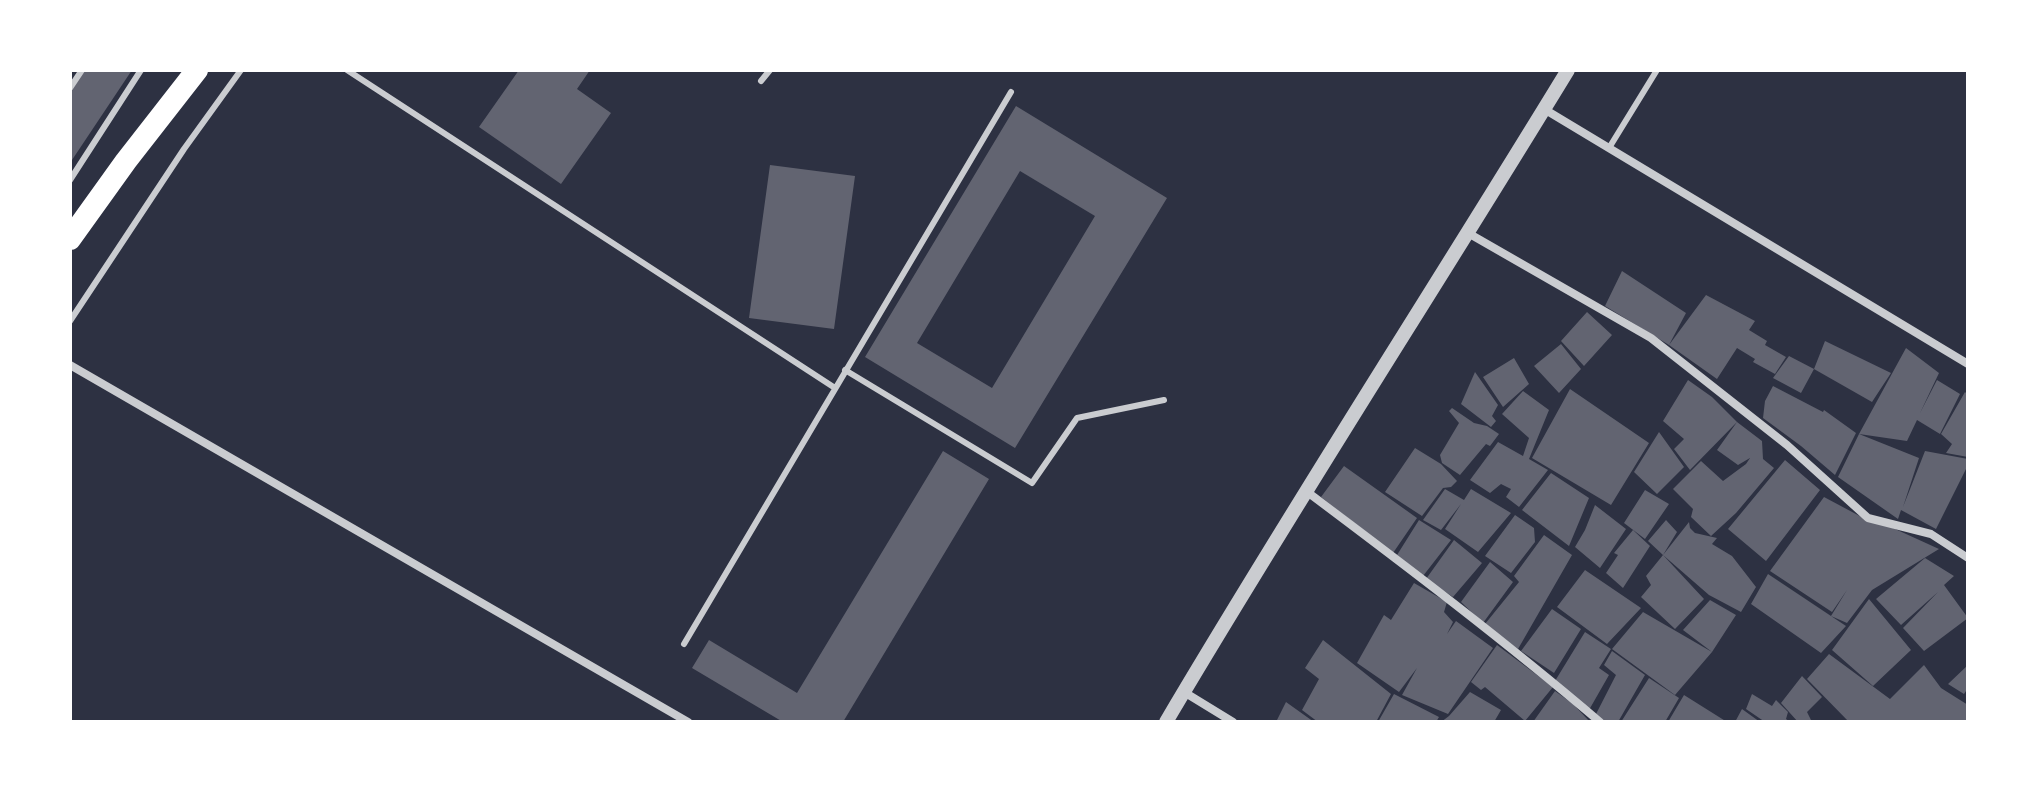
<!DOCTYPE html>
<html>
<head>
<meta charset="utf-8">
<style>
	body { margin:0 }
	#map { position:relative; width:2038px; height:792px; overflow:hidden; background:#2d3142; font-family:Lato,sans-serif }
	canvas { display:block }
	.frame { position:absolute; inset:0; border:72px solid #fff; pointer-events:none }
</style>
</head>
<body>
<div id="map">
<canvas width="2038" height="792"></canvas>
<div class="frame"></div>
</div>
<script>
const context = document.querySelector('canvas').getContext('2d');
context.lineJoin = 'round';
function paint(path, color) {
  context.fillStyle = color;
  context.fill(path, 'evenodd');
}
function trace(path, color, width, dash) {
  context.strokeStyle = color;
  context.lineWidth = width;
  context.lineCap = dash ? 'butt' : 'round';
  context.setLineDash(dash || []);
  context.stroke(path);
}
const building = new Path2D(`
	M84 70H132L70 163V91Z
	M519 70H590L577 89 611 113 561 184 479 127Z
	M1016 106 1167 198 1015 448 865 357ZM1020 171 1095 216 992 388 917 343Z
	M770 165 855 176 834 329 749 318Z
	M1622 271 1686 313 1669 345 1706 295 1755 321 1749 330 1767 341 1765 345 1786 357 1775 374 1753 362 1755 359 1737 348 1717 379 1669 345 1605 306Z
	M1587 312 1612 335 1584 366 1561 341Z
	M1825 341 1891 373 1872 402 1814 369Z
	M1561 344 1581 369 1559 393 1534 366Z
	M1906 348 1939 373 1920 413 1937 380 1960 394 1940 434 1917 420 1907 441 1859 434Z
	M1789 356 1814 369 1801 393 1773 378Z
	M1514 358 1529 384 1503 407 1483 377Z
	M1475 372 1498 405 1492 416 1496 421 1491 427 1461 404Z
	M1688 380 1712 397 1737 422 1690 470 1674 449 1684 439 1663 421Z
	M1773 386 1823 412 1824 410 1856 433 1835 475 1801 446 1763 418 1765 401Z
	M1570 389 1649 443 1611 505 1532 458Z
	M1523 391 1549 410 1529 459 1548 470 1519 507 1506 497 1511 489 1501 484 1490 493 1470 480 1498 442 1523 456 1529 438 1502 414Z
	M1965 392 1968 395V457L1946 453 1952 444 1941 434Z
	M1452 408 1474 423 1487 426 1499 434 1490 446 1486 444 1460 475 1442 463 1440 455 1459 423 1449 411Z
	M1737 422 1762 441 1763 459 1774 468 1736 513 1711 536 1691 517 1693 509 1673 489 1701 461 1723 481 1746 464 1750 458 1738 465 1717 450Z
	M1659 432 1684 467 1657 494 1634 472Z
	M1859 434 1919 458 1903 507 1925 451 1968 459V465L1936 529 1901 510 1898 519 1838 477Z
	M1415 448 1441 464 1457 481 1451 487 1443 488 1422 516 1385 492Z
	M943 451 989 479 843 722H783L692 668 709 640 797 693Z
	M1785 460 1820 490 1766 561 1728 529Z
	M1344 466 1417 518 1393 553 1321 497Z
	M1551 473 1589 498 1569 546 1522 510Z
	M1445 489 1464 500 1471 489 1511 513 1478 552 1445 529 1461 504 1441 530 1423 520Z
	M1645 490 1669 504 1645 539 1624 523Z
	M1824 497 1869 521 1871 518 1939 549 1872 590 1847 623 1831 616 1847 590 1832 612 1770 571Z
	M1595 505 1626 529 1600 568 1575 547 1585 530Z
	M1515 515 1534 528 1535 542 1511 573 1485 556Z
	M1419 520 1451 540 1423 576 1397 555Z
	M1666 520 1677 532 1663 555 1689 522 1690 528 1695 533 1717 538 1712 544 1732 556 1756 587 1741 612 1709 595 1663 555 1704 599 1675 629 1641 597 1651 585 1646 576 1663 555 1648 541Z
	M1633 530 1650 546 1623 588 1606 573 1618 555 1614 553Z
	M1544 535 1572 555 1518 649 1485 624 1519 582 1514 576Z
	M1454 540 1482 563 1453 597 1426 579Z
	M1925 558 1954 576 1944 585 1968 618 1924 651 1903 628 1938 592 1901 625 1876 599Z
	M1490 562 1513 582 1483 623 1461 602Z
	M1585 570 1641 608 1607 644 1557 607Z
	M1768 574 1846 626 1821 653 1751 604Z
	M1414 583 1447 602 1444 612 1453 622 1447 634 1456 621 1493 648 1448 714 1402 695 1417 668 1399 692 1357 663 1384 615 1391 620Z
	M1869 599 1911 650 1873 686 1832 650Z
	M1710 600 1736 615 1712 652 1683 630Z
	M1552 609 1581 629 1554 673 1521 651Z
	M1643 612 1712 652 1675 695 1612 649Z
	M1585 632 1611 649 1599 668 1609 675 1589 710 1555 681Z
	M1323 640 1391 694 1376 722H1318L1302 710 1319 679 1305 668Z
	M1497 645 1553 687 1525 721 1485 687 1481 690 1471 682Z
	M1612 651 1645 675 1618 722H1602L1595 716 1616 675 1604 665Z
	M1829 654 1890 699 1924 665 1941 688 1968 705V722H1849L1807 679Z
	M1968 665V688L1964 694 1948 684Z
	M1802 676 1822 697 1807 712 1811 720 1810 722H1798L1781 703Z
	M1649 678 1679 698 1665 722H1621Z
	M1555 691 1573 704 1590 722H1533Z
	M1470 692 1501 710 1494 722H1441L1449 716Z
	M1394 694 1439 717 1436 722H1378Z
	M1752 694 1772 706 1776 700 1788 712 1786 719 1790 722H1765L1746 709Z
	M1684 695 1727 722H1668Z
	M1286 702 1314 722H1276Z
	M1742 709 1760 722H1735Z`);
const service = new Path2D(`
	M347 70 835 388
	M761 81 770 70
	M70 88 82 70
	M1609 148 1657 70
	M70 180 141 70
	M70 321 184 149 241 70
	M845 370 1032 483 1077 418 1164 400
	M684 644 1011 92`);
const minor = new Path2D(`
	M1544 109 1968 364
	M1468 233 1651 338 1787 445 1868 518 1931 534 1968 558
	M70 365 688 722
	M1306 491C1406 566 1505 641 1600 722
	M1184 692 1233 722`);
const tertiary = new Path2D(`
	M1166 722C1296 502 1435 288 1568 70`);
const trunk = new Path2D(`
	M70 239 126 161 197 70`);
paint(building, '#626471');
trace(service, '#caccd0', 6);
trace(minor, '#caccd0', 8);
trace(tertiary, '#caccd0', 14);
trace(trunk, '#fff', 22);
</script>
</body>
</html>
